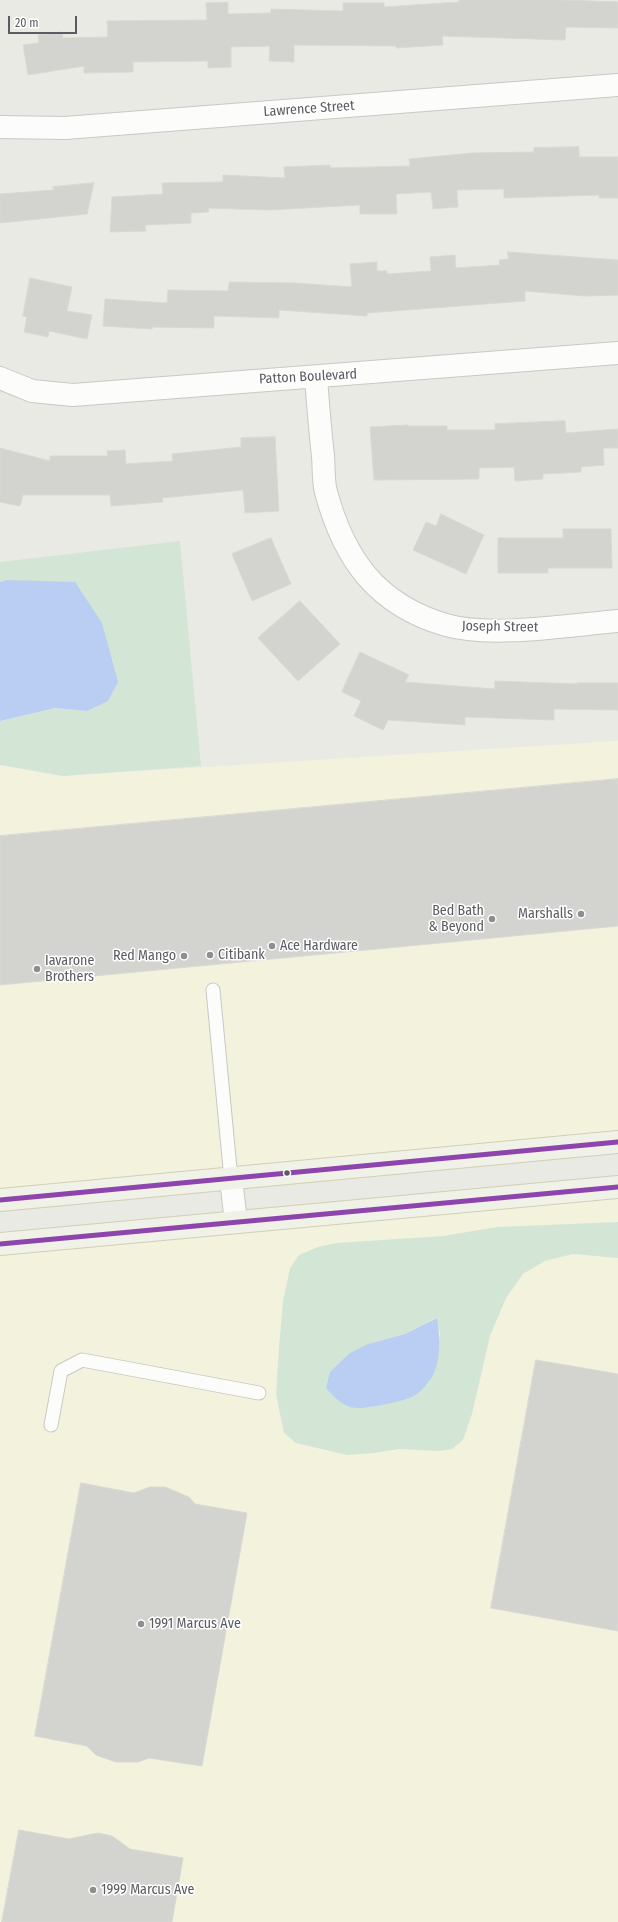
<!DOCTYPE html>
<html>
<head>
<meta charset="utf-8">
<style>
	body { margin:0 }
	#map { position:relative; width:618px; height:1922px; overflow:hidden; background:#eaeae4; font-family:"Fira Sans Condensed",sans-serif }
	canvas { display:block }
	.scale { position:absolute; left:8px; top:16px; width:69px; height:18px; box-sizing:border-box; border:2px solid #5a5c61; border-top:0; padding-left:5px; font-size:12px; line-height:14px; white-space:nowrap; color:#5a5c61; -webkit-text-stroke:3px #fff; paint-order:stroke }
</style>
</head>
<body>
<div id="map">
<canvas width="618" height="1922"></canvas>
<div class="scale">20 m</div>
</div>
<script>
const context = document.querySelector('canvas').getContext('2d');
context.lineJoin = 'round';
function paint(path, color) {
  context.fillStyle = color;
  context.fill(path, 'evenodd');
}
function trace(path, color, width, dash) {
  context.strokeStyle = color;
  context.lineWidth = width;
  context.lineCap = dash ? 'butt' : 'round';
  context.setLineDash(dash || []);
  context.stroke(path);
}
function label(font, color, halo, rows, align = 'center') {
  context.font = font + ' "Fira Sans Condensed",sans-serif';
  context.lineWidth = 3;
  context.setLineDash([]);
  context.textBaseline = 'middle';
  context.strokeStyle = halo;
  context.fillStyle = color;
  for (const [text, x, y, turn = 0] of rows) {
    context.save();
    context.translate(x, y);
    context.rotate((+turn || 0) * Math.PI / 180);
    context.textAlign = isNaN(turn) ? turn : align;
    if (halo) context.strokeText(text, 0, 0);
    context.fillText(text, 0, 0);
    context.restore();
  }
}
const commercial = new Path2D(`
	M618 741V1142L0 1200V765L63 776Z
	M618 1187V1922H0V1244Z`);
const green = new Path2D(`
	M180 541 201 766 63 776 0 765V721L55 708 87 711 6 580 0 582V562Z
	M618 1222V1258L573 1254 545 1261 523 1274 506 1298 490 1336 472 1414 463 1440 452 1449 439 1451 398 1449 375 1453 347 1455 296 1443 284 1433 276 1394 279 1347 283 1301 290 1268 299 1255 318 1247 336 1243 443 1236 497 1227ZM436 1318 440 1333 434 1373 422 1388 414 1396 399 1401 356 1408 368 1344 405 1334Z`);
const water = new Path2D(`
	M6 580 75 582 102 623 118 682 108 701 87 711 55 708 0 721V582Z
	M437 1318C440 1335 441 1357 434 1373 431 1380 420 1393 414 1396 405 1401 366 1409 356 1408 343 1407 334 1397 326 1388L330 1372 350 1353 368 1344 405 1334Z`);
const building = new Path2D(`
	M459 0H566L618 2V28L566 27 565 40 442 36 443 45 396 48V46L294 45V62L269 61 270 46 231 47V67L208 68V61L133 62V72L84 73V66L28 75 23 45 39 43 38 35 62 32 63 38 108 37 107 21 207 20 206 3 228 2V14L271 13V9L343 11V3H384V7L459 2Z
	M579 147V157H618V198H599V195L504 198V189L457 190 458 207 433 209 431 192 396 194 397 214H360V205L270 210 208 208 209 212 191 213V223L145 225 146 231 110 232 112 197 163 194 162 183 223 182V175L285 178 284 167 330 165V168L410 166 409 159 472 153 534 152V148Z
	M94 183 87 214 0 223V194L54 190 53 187Z
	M508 252 618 260V295L585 296 525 291V301L367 313V316L279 310V318L214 316V328L153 327 152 329 103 326 105 299 167 303 168 290 228 291 229 282 295 283 352 287 350 264 377 262V271H387V274L431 271 430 257 455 255 456 268 500 265 499 260 508 259Z
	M30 278 72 287 67 311 92 315 87 339 49 331 48 337 24 332 27 317 23 316Z
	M565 421 566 433 618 429V448H603L604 465 581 467V472L543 474V479L515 481 514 467 479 468V479L374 480 370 427 408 425V426H447V430H495V424Z
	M275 437 279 511 245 513 243 490 162 498 163 502 111 506 110 495H23L20 506 0 502V448L50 461V456H108L107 451 125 450 126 464 173 461 172 454 241 447V438Z
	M441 514 484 535 466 574 413 550 426 522 436 526Z
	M563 529H611L612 568H548V573H498V538H563Z
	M271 538 291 584 252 601 232 554Z
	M300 601 340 644 298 681 258 638Z
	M360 652 409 675 405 682 495 689V681L577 684V683H618V710L554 709V720L465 717V725L388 720 383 730 354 716 361 701 342 692Z
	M618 779V926L0 985V836Z
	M536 1360 618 1374V1631L491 1608Z
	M81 1483 134 1493 150 1487H165L189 1497 195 1504 247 1513 202 1766 149 1758 138 1762H116L96 1755 87 1746 35 1736Z
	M19 1830 69 1839 98 1833 112 1836 130 1849 183 1858 172 1922H2Z`);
const lane = new Path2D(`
	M213 990 231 1179
	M51 1425 61 1371 82 1360 259 1393`);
const street = new Path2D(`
	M0 127 65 128 618 85
	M0 378 32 391 73 395 618 353
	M316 378C318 404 320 430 323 456 324 468 323 481 326 492 344 559 377 605 446 625 491 638 570 625 618 621
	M231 1179 236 1222`);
const primary = new Path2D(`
	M0 1200 618 1142
	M0 1244 618 1187`);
const bus1 = new Path2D(`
	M0 1200 618 1142
	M0 1244 618 1187`);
const markers = [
	[581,914,4,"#8c8e8f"],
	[492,919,4,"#8c8e8f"],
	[272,946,4,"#8c8e8f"],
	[210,955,4,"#8c8e8f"],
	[184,956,4,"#8c8e8f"],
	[37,969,4,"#8c8e8f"],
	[287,1173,3.5,"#5a5c61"],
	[141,1624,4,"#8c8e8f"],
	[93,1890,4,"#8c8e8f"]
];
const streetNames = [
	["Lawrence Street",309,109,-4],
	["Patton Boulevard",308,377,-3],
	["Joseph Street",500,627,1]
];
const poiNames = [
	["Bed Bath",484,911,"right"],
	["& Beyond",484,927,"right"],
	["Marshalls",573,914,"right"],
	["Ace Hardware",280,946],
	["Citibank",218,955],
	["Red Mango",176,956,"right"],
	["Iavarone",45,961],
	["Brothers",45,977],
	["1991 Marcus Ave",149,1624],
	["1999 Marcus Ave",101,1890]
];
paint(commercial, '#f3f3dd');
paint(green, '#d3e6d5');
paint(water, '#bacdf2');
paint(building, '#d3d3cf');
trace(building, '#d9d9d4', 1);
trace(lane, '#c8c8c7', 15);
trace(street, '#c8c8c7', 24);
trace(primary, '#d0cfb4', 24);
trace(lane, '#fcfcfb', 13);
trace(street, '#fcfcfb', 22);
trace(primary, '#f0f1e7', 22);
trace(bus1, '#8e44ad', 5);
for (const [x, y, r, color] of markers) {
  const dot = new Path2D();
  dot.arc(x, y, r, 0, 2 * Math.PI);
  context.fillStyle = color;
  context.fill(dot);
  trace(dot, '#fff', 1.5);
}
label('14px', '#5a5c61', '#fff', streetNames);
label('14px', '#5a5c61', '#fff', poiNames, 'left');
</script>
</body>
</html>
